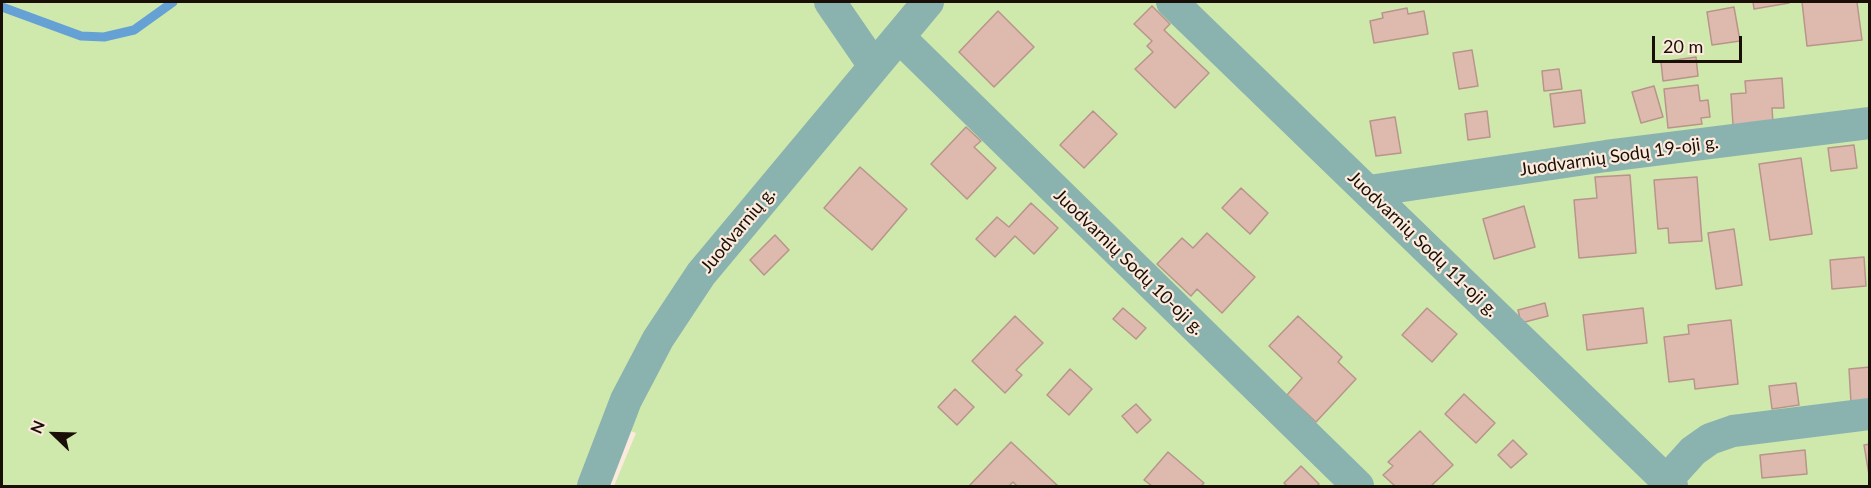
<!DOCTYPE html>
<html>
<head>
<meta charset="utf-8">
<style>
	body { margin:0 }
	#map { position:relative; width:1871px; height:488px; overflow:hidden; background:#fceadc; font-family:Lato,sans-serif }
	canvas { display:block }
	.frame { position:absolute; inset:0; border:3px solid #190f07; pointer-events:none }
	.north { position:absolute; left:24px; top:404px; width:60px; height:60px; -webkit-text-stroke:4px #fceadc; paint-order:stroke; rotate:293deg; font-size:16px; font-weight:700; line-height:24px; text-align:center; color:#190f07 }
	.north::after { content:''; display:block; margin:auto; width:21px; height:27px; background:#190f07; clip-path:polygon(50% 0,100% 100%,50% 72%,0 100%) }
	.scale { position:absolute; left:1652px; top:36px; width:90px; height:27px; box-sizing:border-box; border:3px solid #190f07; border-top:0; padding-left:8px; font-size:18px; line-height:21px; white-space:nowrap; color:#190f07; -webkit-text-stroke:4px #fceadc; paint-order:stroke }
</style>
</head>
<body>
<div id="map">
<canvas width="1871" height="488"></canvas>
<div class="frame"></div>
<div class="north">N</div>
<div class="scale">20 m</div>
</div>
<script>
const context = document.querySelector('canvas').getContext('2d');
context.lineJoin = 'round';
function paint(path, color) {
  context.fillStyle = color;
  context.fill(path, 'evenodd');
}
function trace(path, color, width, dash) {
  context.strokeStyle = color;
  context.lineWidth = width;
  context.lineCap = dash ? 'butt' : 'round';
  context.setLineDash(dash || []);
  context.stroke(path);
}
function label(font, color, halo, rows, align = 'center') {
  context.font = font + ' Lato,sans-serif';
  context.lineWidth = 4.5;
  context.setLineDash([]);
  context.textBaseline = 'middle';
  context.strokeStyle = halo;
  context.fillStyle = color;
  for (const [text, x, y, turn = 0] of rows) {
    context.save();
    context.translate(x, y);
    context.rotate((+turn || 0) * Math.PI / 180);
    context.textAlign = isNaN(turn) ? turn : align;
    if (halo) context.strokeText(text, 0, 0);
    context.fillText(text, 0, 0);
    context.restore();
  }
}
const green = new Path2D(`
	M2 2H1869V486H614L636 433 605 422 579 486H2Z`);
const stream = new Path2D(`
	M2 7 81 36 104 37 134 30 173 2`);
const building = new Path2D(`
	M1753 2H1788L1789 3 1754 9Z
	M1802 2H1857L1862 40 1807 46Z
	M1152 6 1170 24 1164 30 1209 73 1175 108 1135 69 1153 52 1147 46 1152 41 1134 24Z
	M1734 7 1740 41 1712 45 1707 12Z
	M1407 8 1408 14 1424 11 1428 34 1374 43 1370 21 1383 18 1382 13Z
	M998 11 1034 47 994 87 959 52Z
	M1472 50 1478 86 1459 89 1453 53Z
	M1696 57 1698 76 1663 81 1661 62Z
	M1559 69 1562 89 1544 91 1542 71Z
	M1782 78 1784 108H1772L1773 123 1733 125 1731 94 1746 93 1745 81Z
	M1698 85 1700 101 1708 100 1710 117 1701 118 1702 124 1668 128 1664 89Z
	M1654 86 1663 117 1641 123 1632 92Z
	M1581 90 1585 123 1554 127 1550 94Z
	M1093 111 1117 134 1084 168 1060 145Z
	M1487 111 1490 137 1468 140 1465 114Z
	M1395 117 1401 153 1376 156 1370 121Z
	M966 127 981 141 974 147 996 168 967 199 931 164Z
	M1854 145 1857 168 1831 171 1828 148Z
	M1801 158 1812 234 1770 240 1759 164Z
	M860 167 907 209 872 250 824 208Z
	M1630 175 1636 253 1579 258 1574 200 1597 198 1595 177Z
	M1697 177 1702 241 1669 243 1668 228 1658 229 1654 180Z
	M1241 188 1268 213 1250 234 1222 208Z
	M1031 203 1058 228 1034 254 1015 236 995 257 976 239 997 217 1009 227Z
	M1524 206 1535 247 1494 259 1483 219Z
	M1734 229 1742 285 1716 289 1708 233Z
	M1207 233 1255 277 1222 313 1197 289 1191 296 1157 264 1182 238 1193 248Z
	M775 235 789 250 764 275 750 260Z
	M1864 257 1866 286 1832 289 1830 260Z
	M1545 303 1548 316 1521 323 1518 310Z
	M1123 308 1146 328 1136 339 1113 319Z
	M1427 308 1457 334 1432 362 1402 335Z
	M1643 308 1647 343 1587 350 1583 315Z
	M1015 316 1043 343 1016 370 1022 375 1005 393 972 361Z
	M1298 316 1342 357 1338 362 1356 379 1316 422 1287 395 1302 378 1269 346Z
	M1731 320 1738 384 1695 389 1694 379 1669 382 1664 337 1689 334 1688 325Z
	M1870 367V402L1851 403 1849 369Z
	M1070 369 1092 389 1069 415 1047 395Z
	M1796 383 1799 405 1772 409 1769 386Z
	M955 389 974 407 957 425 938 407Z
	M1464 394 1495 423 1476 443 1445 414Z
	M1136 404 1151 420 1137 433 1122 416Z
	M1420 431 1453 465 1431 486H1395L1383 475 1393 466 1388 462Z
	M1513 440 1527 454 1511 468 1498 455Z
	M1011 442 1058 486H1017L1013 482 1009 486H969Z
	M1870 444V481L1864 445Z
	M1805 450 1807 474 1762 478 1760 455Z
	M1168 452 1204 483 1201 486H1152L1144 480Z
	M1301 466 1319 484 1317 486H1287L1284 483Z`);
const minor = new Path2D(`
	M830 2 874 66
	M1172 2 1672 486
	M899 37 1358 486
	M1369 191 1606 156 1870 123
	M1666 481 1693 451 1710 439 1733 431 1870 414
	M593 486 626 400 658 339 701 274 928 2`);
const streetNames = [
	["Juodvarnių Sodų 19-oji g.",1619,156,-8],
	["Juodvarnių g.",738,230,-50],
	["Juodvarnių Sodų 11-oji g.",1423,244,44],
	["Juodvarnių Sodų 10-oji g.",1129,262,44]
];
paint(green, '#cfe9ad');
trace(stream, '#65a1d4', 9);
paint(building, '#ddb9ae');
trace(building, '#b8958b', 1.5);
trace(minor, '#8ab3b0', 32);
label('18px', '#190f07', '#fceadc', streetNames);
</script>
</body>
</html>
